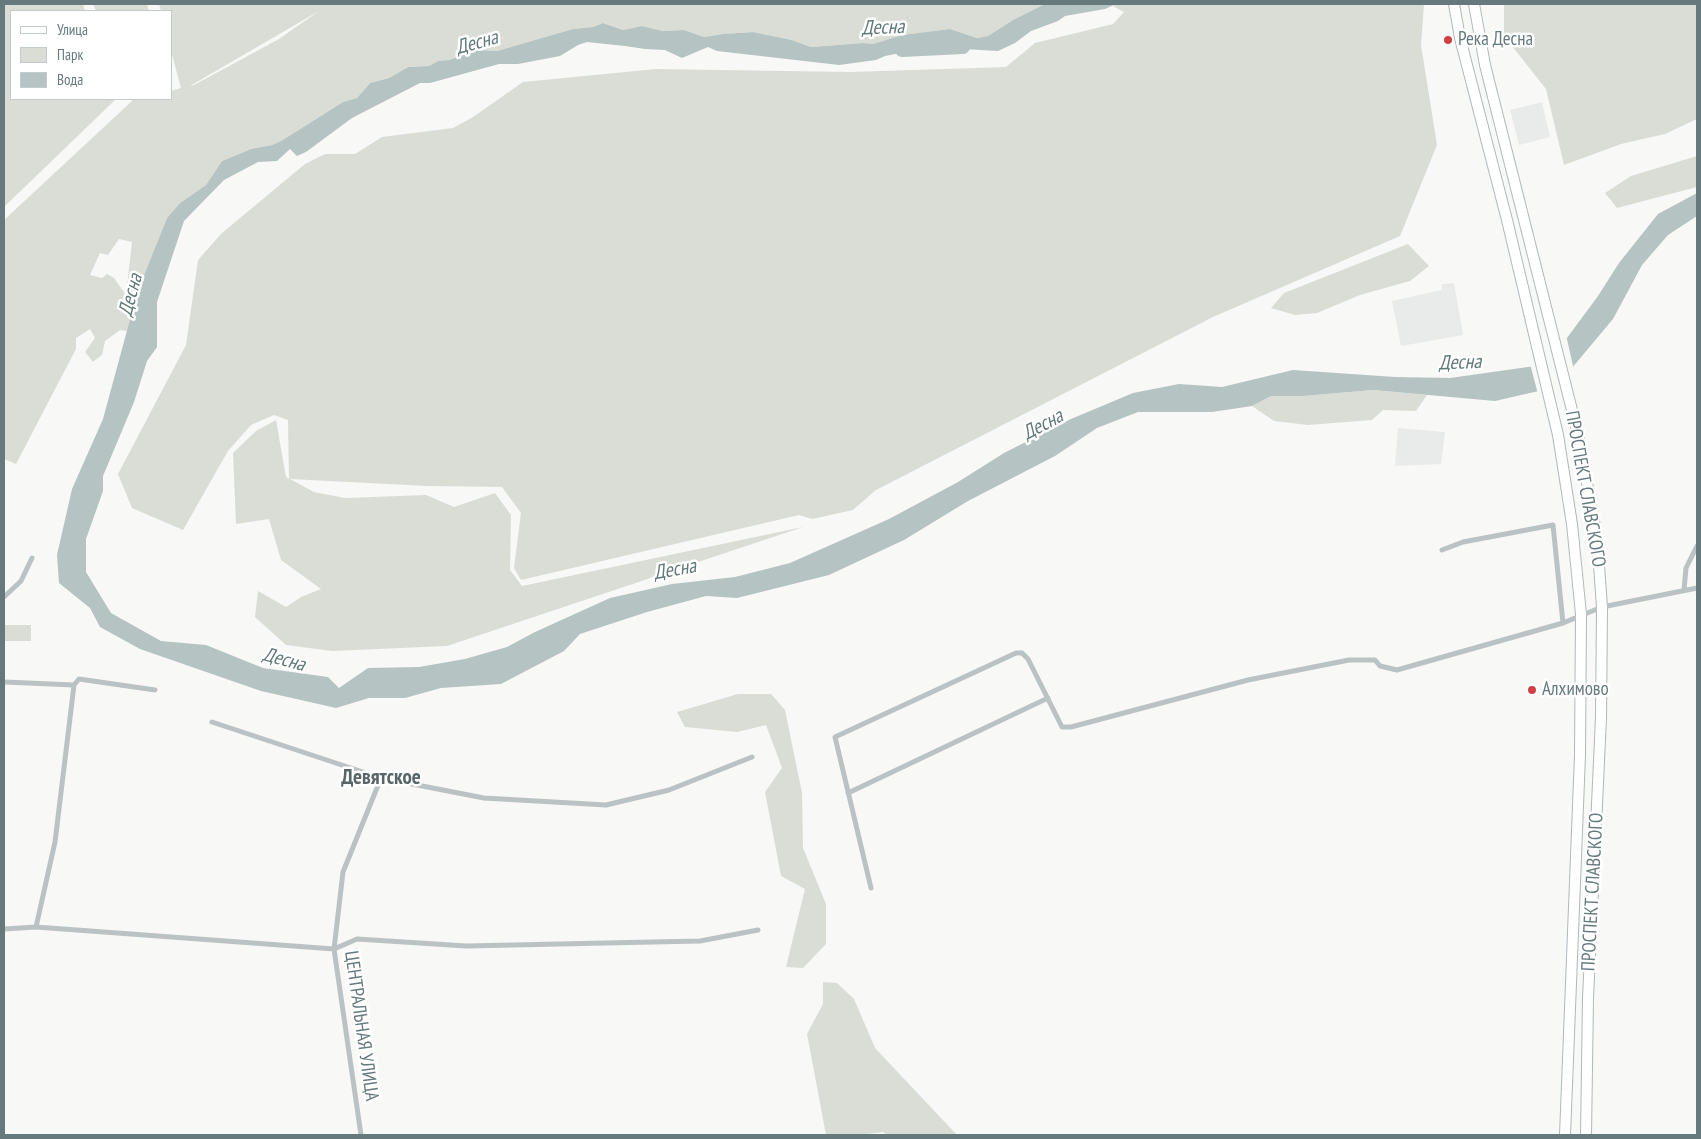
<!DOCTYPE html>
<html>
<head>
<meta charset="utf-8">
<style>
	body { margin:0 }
	#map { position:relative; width:1701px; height:1139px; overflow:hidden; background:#f8f8f6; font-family:"PT Sans Narrow",sans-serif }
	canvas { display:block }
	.frame { position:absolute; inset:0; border:5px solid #667a7e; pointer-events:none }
	.legend { position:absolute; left:10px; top:10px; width:162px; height:90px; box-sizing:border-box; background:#fff; border:1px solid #c2cacb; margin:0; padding:6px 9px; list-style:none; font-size:15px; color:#667a7e }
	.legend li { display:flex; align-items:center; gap:10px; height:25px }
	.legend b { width:25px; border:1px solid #c2cacb }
</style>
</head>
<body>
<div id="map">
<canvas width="1701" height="1139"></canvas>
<div class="frame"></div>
<ul class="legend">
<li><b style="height:6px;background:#fff"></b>Улица</li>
<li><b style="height:14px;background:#daddd6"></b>Парк</li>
<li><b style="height:14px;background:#b5c3c3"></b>Вода</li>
</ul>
</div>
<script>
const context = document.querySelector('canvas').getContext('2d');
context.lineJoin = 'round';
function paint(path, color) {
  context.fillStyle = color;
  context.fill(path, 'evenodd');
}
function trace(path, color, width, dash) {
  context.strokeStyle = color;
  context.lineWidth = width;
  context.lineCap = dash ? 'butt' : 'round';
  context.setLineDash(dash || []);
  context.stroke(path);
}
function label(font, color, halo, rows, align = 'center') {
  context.font = font + ' "PT Sans Narrow",sans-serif';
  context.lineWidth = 5;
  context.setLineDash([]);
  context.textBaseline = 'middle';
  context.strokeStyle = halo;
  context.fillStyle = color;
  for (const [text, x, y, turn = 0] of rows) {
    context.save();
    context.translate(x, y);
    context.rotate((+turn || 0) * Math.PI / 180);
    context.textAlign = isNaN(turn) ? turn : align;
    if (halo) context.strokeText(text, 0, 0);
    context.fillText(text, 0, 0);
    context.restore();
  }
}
const built = new Path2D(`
	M1542 102 1550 137 1519 145 1510 110Z
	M1454 283 1463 335 1401 346 1392 301 1442 290V284Z
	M1398 428 1445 432 1441 464 1395 466Z`);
const green = new Path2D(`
	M4 4H83L85 11H11V99H114L115 100 4 207Z
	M93 4H147L149 11H96Z
	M159 4H1045L1013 20 988 36 977 38 950 29 902 35 873 44 863 43 811 47 792 40 753 32 723 34 704 37 684 30 663 31 642 26 623 30 603 23 593 27 573 29 497 51 477 50 449 60 438 61 429 66 408 67 389 78 370 83 357 98 343 102 281 141 272 145 251 149 222 161 206 185 180 203 167 218 138 290 127 331 120 330 105 341 102 355 93 362 85 352 95 338 90 329 76 338V349L16 464 4 459V220L132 101 131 99H171V91L181 88 171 51V11H161ZM319 11 279 39 194 85 190 86ZM119 239 132 242 126 295 114 278 107 274 102 278 90 275 100 253 108 255Z
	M1116 4H1424L1421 45 1437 145 1400 236 1213 317 876 490 853 510 812 519 799 515 521 580 514 568 521 513 502 487 427 486 290 479 314 492 345 498 426 495 454 507 495 493 511 515 510 570 522 586 803 527 447 646 332 651 286 645 255 617 258 591 286 607 301 597 321 589 281 560 269 519 236 524 233 453 256 431 276 420 286 477 289 479 288 420 274 415 251 425 228 451 183 530 132 508 118 474 186 345 198 260 222 233 305 164 325 154H355L382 137 453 128 473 117 523 82 656 69 850 72 1006 67 1035 43 1113 24 1124 12 1113 6Z
	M1504 4H1697V119L1665 134 1621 144 1564 165 1546 89 1504 36Z
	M1697 156V187L1617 208 1605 193 1631 176Z
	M1408 244 1429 266 1410 281 1360 295 1317 313 1295 315 1271 308 1284 293Z
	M1373 390 1427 395 1416 411 1383 410 1372 420 1308 425 1274 421 1252 406 1271 396H1303Z
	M4 625H31V641H4Z
	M738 694H771L785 710 802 793 803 848 826 904V944L803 968 786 967 805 889 781 876 765 792 782 768 766 725 737 732 685 727 677 712Z
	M823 982 837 983 854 999 875 1048 957 1135H887L883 1132 860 1135H826L807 1034 823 1004Z`);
const water = new Path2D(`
	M1045 4H1116L1105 9 1065 16 1058 21 1031 31 1015 43 998 51 946 48 936 46 885 56 876 60 839 65 717 51 708 47 682 58 665 50 645 49 625 46 587 42 578 45 560 56 518 64H499L430 83H420L352 118 306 152 297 156 290 149 277 161 258 162 224 180 184 221 157 302V347L147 361 134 402 103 476V491L86 539V572L111 613 161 641 206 645 263 668 328 677 339 688 368 668 419 667 465 659 507 647 535 632 610 598 672 584 735 577 790 563 889 519 958 482 1004 453 1071 419 1133 393 1179 384 1222 387 1293 370 1395 377 1450 378 1535 366 1564 342 1598 296 1619 263 1658 214 1697 193V216L1668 235 1642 265 1613 319 1556 387 1495 401 1373 390 1303 396H1271L1252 406 1212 412H1138L1097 428 1055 456 968 501 904 540 829 575 737 598 706 596 647 612 580 634 564 651 501 684 441 688 405 698H369L336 708 261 691 140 649 100 627 90 608 59 583 57 555 72 489 103 419 138 290 167 218 180 203 206 185 222 161 251 149 272 145 281 141 343 102 357 98 370 83 389 78 408 67 429 66 438 61 449 60 477 50 497 51 573 29 593 27 603 23 623 30 642 26 663 31 684 30 704 37 723 34 753 32 792 40 811 47 863 43 873 44 902 35 950 29 977 38 988 36 1013 20Z`);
const pier = new Path2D(`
	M1566 335 1574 370 1558 389 1538 394 1530 364 1534 363 1562 340Z`);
const river = new Path2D(`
	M902 50 963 47`);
const street = new Path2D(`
	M1442 550 1463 542 1553 525 1563 623
	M1684 590 1686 568 1697 546
	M4 597 21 581 32 558
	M4 682 74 685 55 842 36 927 334 949 357 939 466 946 700 941 758 930
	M74 685 79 679 155 690
	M212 722 381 778 484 798 606 805 669 790 752 757
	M848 793 1048 698
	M871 888 835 737 1016 653H1022L1028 659 1062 727H1071L1248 680 1349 660H1375L1380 666 1397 670 1563 623 1602 607 1697 588
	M4 929 36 927
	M361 1135 334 949 343 872 381 778`);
const secondary = new Path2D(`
	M1454 4 1460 38 1507 220 1558 435 1572 524 1581 614 1580 755 1565 1135
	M1474 4 1485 65 1578 434 1597 537 1602 607 1601 718 1588 998 1586 1135`);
const markers = [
	[1448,40,5,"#cf4042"],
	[1532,690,5,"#cf4042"]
];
const poiNames = [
	["Река Десна",1458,40],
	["Алхимово",1542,690]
];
const streetNames = [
	["ПРОСПЕКТ СЛАВСКОГО",1585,489,80],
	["ПРОСПЕКТ СЛАВСКОГО",1593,892,-87],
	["ЦЕНТРАЛЬНАЯ УЛИЦА",361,1026,82]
];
const waterNames = [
	["Десна",883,28,-2],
	["Десна",477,43,-15],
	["Десна",131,295,-75],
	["Десна",1460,363,-2],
	["Десна",1043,425,-28],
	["Десна",675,570,-10],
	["Десна",284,660,15]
];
const quarterNames = [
	["Девятское",381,778]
];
paint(built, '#e9eaea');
paint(green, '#daddd6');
paint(water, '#b5c3c3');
paint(pier, '#f8f8f6');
trace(river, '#b5c3c3', 14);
trace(secondary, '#b0b8ba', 12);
trace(street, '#bbc2c3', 5);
trace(secondary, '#fff', 10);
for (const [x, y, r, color] of markers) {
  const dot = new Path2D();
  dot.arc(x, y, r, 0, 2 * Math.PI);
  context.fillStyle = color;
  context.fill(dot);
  trace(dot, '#fff', 2);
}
label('19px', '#667a7e', '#fff', poiNames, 'left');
label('19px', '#667a7e', '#fff', streetNames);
label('italic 20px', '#617878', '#fff', waterNames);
label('bold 21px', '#58666a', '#fff', quarterNames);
</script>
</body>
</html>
